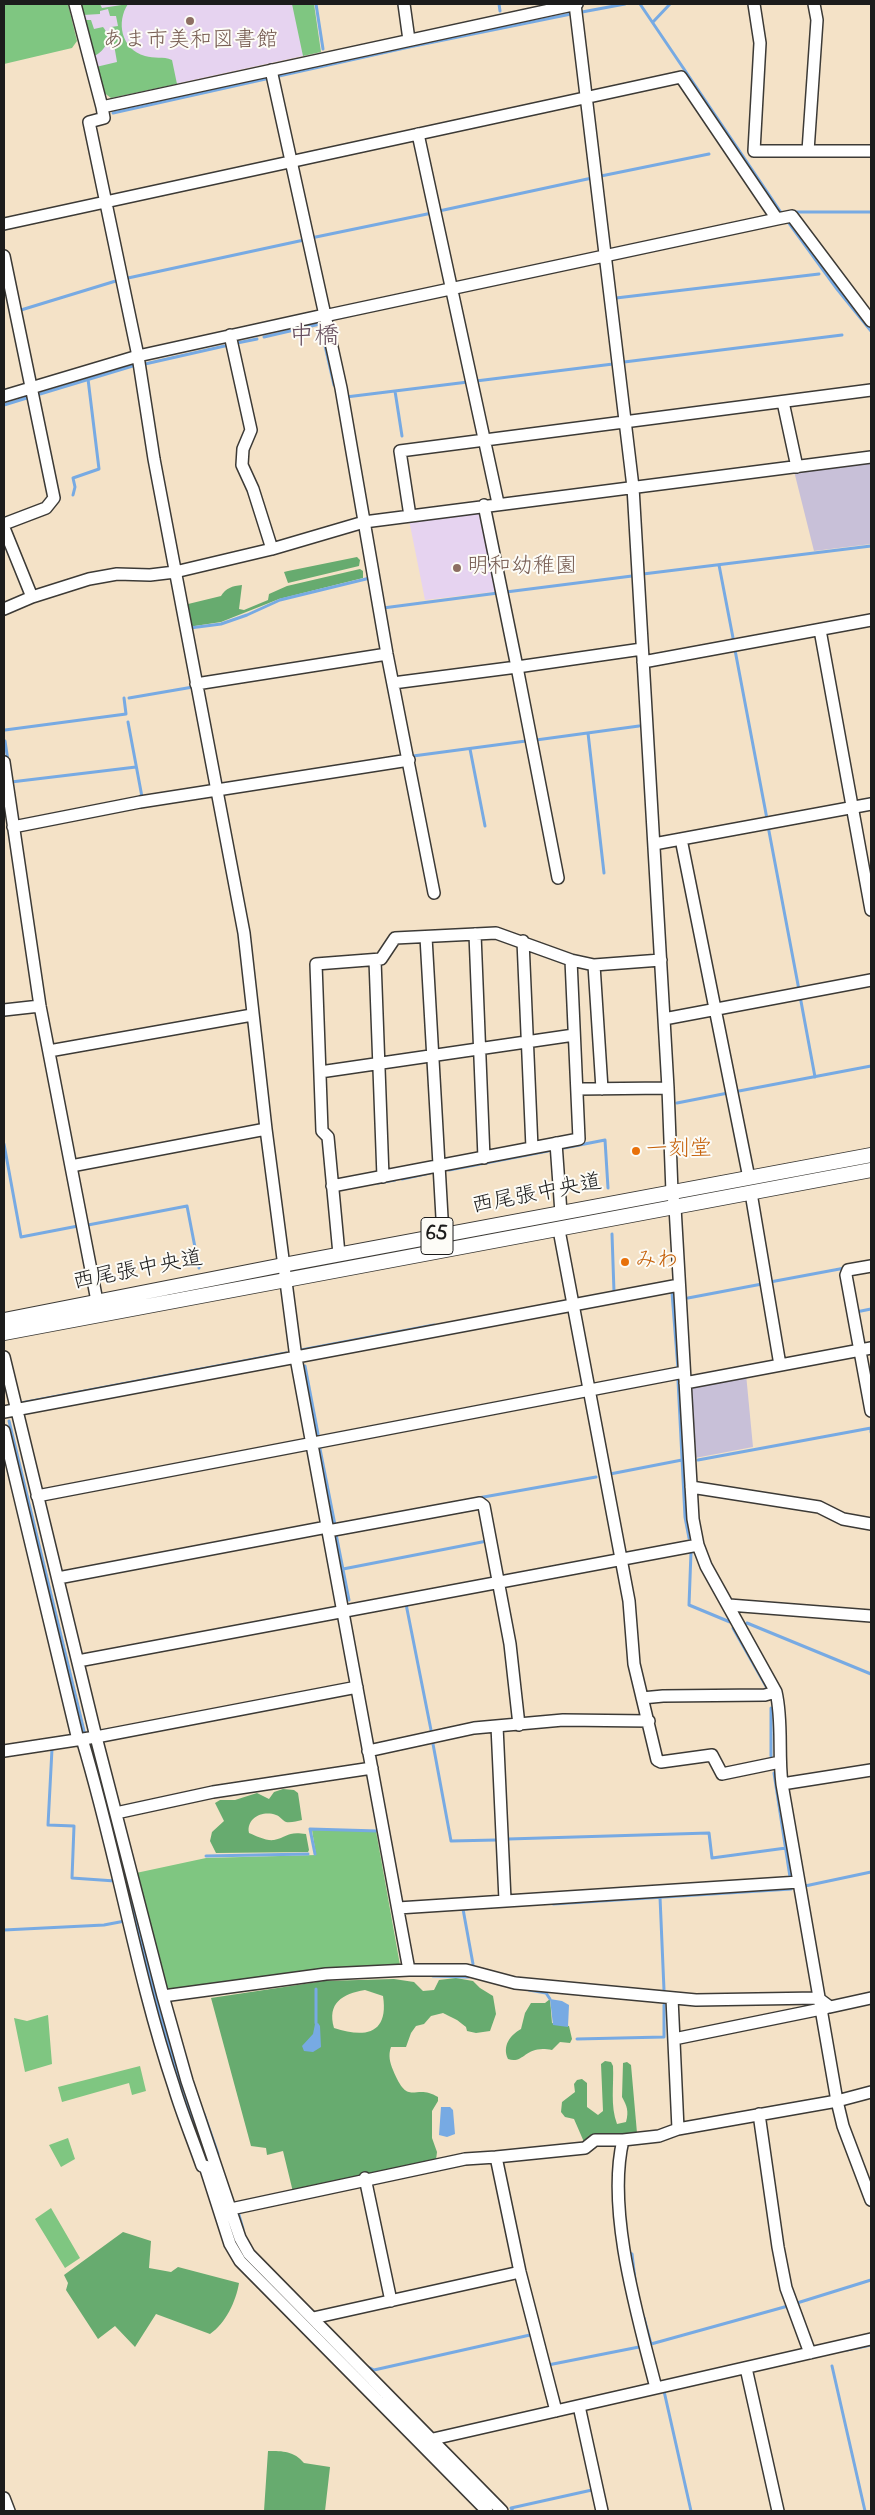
<!DOCTYPE html>
<html>
<head>
<meta charset="utf-8">
<style>
	body { margin:0 }
	#map { position:relative; width:875px; height:2515px; overflow:hidden; background:#f4e2c7; font-family:"Indie Flower",sans-serif }
	canvas { display:block }
	.frame { position:absolute; inset:0; border:5px solid #1c1c1c; pointer-events:none }
</style>
</head>
<body>
<div id="map">
<canvas width="875" height="2515"></canvas>
<div class="frame"></div>
</div>
<script>
const context = document.querySelector('canvas').getContext('2d');
context.lineJoin = 'round';
function paint(path, color) {
  context.fillStyle = color;
  context.fill(path, 'evenodd');
}
function trace(path, color, width, dash) {
  context.strokeStyle = color;
  context.lineWidth = width;
  context.lineCap = dash ? 'butt' : 'round';
  context.setLineDash(dash || []);
  context.stroke(path);
}
function label(font, color, halo, rows, align = 'center') {
  context.font = font + ' "Indie Flower","Klee One",sans-serif';
  context.lineWidth = 4;
  context.setLineDash([]);
  context.textBaseline = 'middle';
  context.strokeStyle = halo;
  context.fillStyle = color;
  for (const [text, x, y, turn = 0] of rows) {
    context.save();
    context.translate(x, y);
    context.rotate((+turn || 0) * Math.PI / 180);
    context.textAlign = isNaN(turn) ? turn : align;
    if (halo) context.strokeText(text, 0, 0);
    context.fillText(text, 0, 0);
    context.restore();
  }
}
const built = new Path2D(`
	M81 4H314L321 52 111 98 103 92Z
	M483 510 500 591 425 600 409 520Z`);
const industrial = new Path2D(`
	M871 462V544L814 551 794 471Z
	M746 1374 753 1447 695 1458 690 1385Z`);
const green = new Path2D(`
	M4 4H68L77 41 72 48 4 64Z
	M81 4H100L102 8 128 4C116 22 121 49 145 56 154 59 163 56 172 60L177 84 111 98 103 92 96 67 117 62 111 27 118 26 116 16H110L108 9 100 11V14L83 15Z
	M292 4H314L321 52 303 56Z
	M85 20H91L94 29 103 27C112 37 106 51 94 56Z
	M312 1830 376 1831 400 1965 167 1991 136 1873 206 1858 316 1855Z
	M48 2015 52 2064 25 2072 14 2018 27 2021Z
	M140 2066 146 2091 132 2095 129 2083 62 2102 58 2087Z
	M68 2138 75 2159 61 2167 49 2145Z
	M51 2208 80 2258 65 2268 35 2219Z`);
const forest = new Path2D(`
	M357 557 360 560 359 566 288 583 284 572 288 571Z
	M360 569 363 571V578L279 599 221 622 188 627 184 605 221 596C226 588 232 586 242 585L239 609 244 610 268 600 269 594 287 586Z
	M283 1789 294 1790 298 1793 302 1820C297 1821 291 1823 286 1822 282 1820 280 1816 276 1815 263 1810 246 1818 249 1833 256 1836 266 1841 274 1840 288 1837 287 1831 306 1834L309 1850 308 1852 216 1853 210 1841 212 1832 224 1821 215 1803 220 1800H235L257 1793 269 1799 274 1792Z
	M456 1978 473 1981 480 1988 493 1996 496 2014 490 2031 476 2033 467 2031 466 2027 457 2020 443 2013 431 2016 424 2024 416 2026 411 2033 406 2047H391C388 2055 390 2063 393 2070 409 2109 414 2082 438 2097V2101L432 2111V2138L437 2152 436 2160 293 2192 283 2151 267 2155 266 2148 251 2146 211 1998 324 1981 394 1979 414 1982 423 1991 434 1990 439 1980ZM365 1990 383 1996C389 2035 364 2038 334 2028 327 2003 342 1994 365 1990Z
	M550 1999 552 2023 569 2026 572 2039 570 2043 560 2042 552 2050C525 2044 524 2065 508 2059 502 2046 510 2035 521 2029L525 2013 531 2003H545Z
	M605 2061 611 2062 613 2066C614 2085 610 2106 617 2124L626 2122C629 2111 627 2106 622 2097L623 2063 627 2062 631 2065 637 2133 584 2142 574 2119 565 2117 561 2112 562 2102 575 2092 574 2084 577 2080 582 2079 587 2083V2107L598 2115 603 2111 601 2064Z
	M123 2232 151 2241 149 2268 171 2272 178 2267 239 2283C236 2301 226 2323 210 2334L156 2314 135 2347 115 2326 98 2339 66 2290 68 2283 64 2275Z
	M268 2451C283 2451 294 2451 304 2463L330 2467 325 2511H264Z`);
const water = new Path2D(`
	M550 1999 562 2001 569 2005 568 2027 553 2025Z
	M318 2023 320 2026 321 2047 313 2052 304 2051 302 2046 313 2034 315 2024Z
	M441 2107H450L453 2110 455 2134 447 2137 439 2135Z`);
const stream = new Path2D(`
	M316 4 323 49
	M499 4 500 11
	M640 4 782 214
	M582 12 625 4
	M653 22 670 4
	M113 113 409 47 571 14
	M601 176 709 154
	M439 211 592 178
	M793 212H871
	M786 219 837 289 871 331
	M311 238 432 213
	M128 278 304 240
	M616 298 819 274
	M21 310 119 280
	M264 337 320 324 334 385
	M237 343 257 339
	M624 362 842 335
	M145 364 229 345
	M476 381 613 364
	M395 391 402 436
	M40 394 136 365
	M346 397 468 382
	M4 405 30 397
	M73 495 75 487 73 478 99 469 88 379
	M719 565 734 643
	M643 574 871 546
	M506 592 632 576
	M383 608 498 593
	M190 628 221 624 247 615 280 600 370 578V580
	M735 650 767 819
	M129 698 193 687
	M128 722 142 797H144
	M5 730 126 714 124 698
	M588 733 604 873
	M536 740 639 726
	M5 741 8 761
	M470 749 485 826
	M413 756 526 741
	M11 782 136 767
	M768 826 799 990
	M800 996 815 1077
	M739 1091 871 1066
	M677 1103 728 1093
	M4 1144 21 1237 78 1226
	M564 1148 605 1140 608 1188
	M449 1170 548 1151
	M402 1179 430 1173
	M378 1183 395 1180
	M88 1225 187 1206 199 1268
	M612 1234 614 1292
	M770 1282 845 1268
	M672 1293 678 1369
	M688 1298 762 1284
	M856 1312 871 1309
	M301 1350 434 1325
	M305 1366 318 1434
	M678 1380 685 1517 689 1538
	M21 1403 286 1353
	M9 1421 85 1735
	M320 1449 335 1525H337
	M698 1460 871 1428V1432
	M610 1474 682 1460
	M478 1498 596 1477
	M336 1534 349 1600
	M691 1552 689 1605 730 1622
	M343 1569 487 1541
	M406 1604 431 1730
	M747 1623 871 1674
	M733 1628 767 1688
	M771 1708V1756
	M433 1744 451 1841 496 1840
	M52 1749 48 1825 74 1826 72 1878 115 1881
	M774 1773 790 1877
	M100 1783 160 2015 182 2092 208 2162
	M508 1839 709 1833 712 1858 786 1848
	M315 1854 310 1829 378 1831
	M206 1856 308 1854
	M805 1886 871 1872
	M660 1897 664 1990
	M553 1904 791 1889
	M467 1909H463L473 1964
	M4 1930 104 1925 125 1921
	M433 1976 469 1977
	M529 1990 546 1993 550 1999
	M316 2023V1989
	M577 2039 664 2037V2005
	M204 2114 218 2154
	M239 2215 243 2229
	M628 2253 632 2254 635 2280
	M797 2303 871 2280
	M644 2318 651 2344 788 2306
	M847 2350 871 2345
	M548 2365 639 2347
	M832 2366 865 2511
	M368 2367 374 2370 530 2335 532 2338
	M664 2391 691 2511
	M513 2511 511 2508 592 2490`);
const minor = new Path2D(`
	M75 4 102 107 577 4
	M404 4 409 40
	M575 4 633 487 668 1088 672 1192 675 1207 693 1519 698 1545 706 1566 776 1692C783 1722 778 1753 782 1784L837 2101 843 2126 871 2200
	M754 4 760 43 754 151H871
	M271 70 341 388 387 654 434 893
	M102 107 104 118 89 122 138 356 154 459 244 933 266 1129 296 1358 409 1970
	M418 134 498 503
	M808 151 817 20 814 4
	M777 219 792 216 871 321
	M4 224 681 77 777 219 324 316
	M4 256 54 498 46 508 4 524
	M230 335 251 430 243 449 242 465 253 489 272 549
	M4 396 138 356 324 315
	M783 402 797 467
	M484 505 517 667 642 649
	M410 516 400 451 871 390
	M4 528 32 597
	M4 609 32 597 89 579 117 574 150 575 175 572 272 549 364 522 871 457
	M820 630 871 910
	M643 662 871 620
	M393 683 517 667 558 878
	M196 684 387 654
	M4 762 40 1006 97 1301
	M13 827 140 802 409 760
	M681 839 749 1178
	M654 844 871 804
	M475 934 484 1158
	M426 937 443 1235
	M523 941 532 1148
	M375 960 383 1177
	M594 965 602 1089
	M4 1010 40 1006
	M664 1019 871 980
	M49 1051 252 1015
	M320 1072 574 1035
	M577 1089 668 1088
	M556 1143 561 1213
	M71 1166 266 1129
	M332 1186 579 1139 571 960
	M751 1193 780 1365
	M559 1230 629 1601 634 1664 657 1760 661 1762 712 1755 722 1774 780 1762
	M339 1254 328 1137 322 1131 316 964 381 959 395 938 496 933 571 960 594 965 661 960
	M871 1266 848 1270 846 1275 871 1411
	M4 1357 96 1737 163 1996 187 2081 240 2238 249 2254 502 2511
	M685 1383 871 1348
	M4 1412 679 1285
	M4 1431 78 1740
	M691 1487 819 1507 843 1519 871 1524
	M37 1496 684 1372
	M328 1531 480 1503 484 1506 510 1644 519 1725
	M58 1578 327 1527
	M729 1605 871 1616
	M78 1661 698 1545
	M642 1698 663 1696 765 1695 776 1692
	M497 1726 505 1900
	M82 1739C117 1854 136 1974 174 2087 182 2114 193 2140 202 2166
	M4 1751 96 1737 357 1687
	M368 1751 474 1728 563 1720 649 1721
	M782 1784 871 1770
	M116 1813 213 1792 372 1768
	M398 1908 799 1882
	M163 1996 326 1974 409 1970H466L515 1983 696 2000 818 1998 830 2007 871 1998
	M672 1998 678 2129
	M674 2039 826 2008
	M759 2114 778 2247 786 2288 810 2353
	M496 2157 585 2148 595 2140H623
	M205 2166 230 2244 240 2261 420 2443
	M365 2178 391 2301
	M231 2209 465 2159 496 2157 520 2272 556 2411
	M313 2318 520 2272
	M746 2368 778 2511
	M656 2388C638 2317 606 2211 623 2140L659 2136 678 2129 837 2101 871 2092
	M579 2406 602 2511
	M425 2438 420 2443 487 2511
	M433 2439 871 2339
	M4 2498 9 2511`);
const major = new Path2D(`
	M4 1320 283 1265 871 1155
	M4 1333 871 1170`);
const markers = [
	[190,21,5,"#8d6e63"],
	[457,568,5,"#8d6e63"],
	[636,1151,5,"#e8710a"],
	[625,1262,5,"#e8710a"]
];
const shields = [
	[437,1236,32]
];
const shieldNames = [
	["65",437,1236]
];
const educationNames = [
	["あま市美和図書館",190,42],
	["明和幼稚園",467,568,"left"]
];
const foodNames = [
	["一刻堂",646,1151],
	["みわ",635,1262]
];
const streetNames = [
	["西尾張中央道",537,1196,-11],
	["西尾張中央道",138,1272,-11]
];
const quarterNames = [
	["中橋",314,339]
];
paint(built, '#e6d3f0');
paint(industrial, '#c8c0d8');
paint(green, '#7fc681');
paint(forest, '#67ab6f');
paint(water, '#77aae3');
trace(stream, '#77aae3', 3);
trace(minor, '#3c3a36', 14);
trace(major, '#3c3a36', 16);
trace(minor, '#fff', 11);
trace(major, '#fff', 14);
for (const [x, y, r, color] of markers) {
  const dot = new Path2D();
  dot.arc(x, y, r, 0, 2 * Math.PI);
  context.fillStyle = color;
  context.fill(dot);
  trace(dot, '#fdfcf7', 2);
}
for (const [x, y, w] of shields) {
  const box = new Path2D();
  box.roundRect(x - w / 2, y - 18.5, w, 37, 4);
  context.fillStyle = '#fdfcf7';
  context.fill(box);
  trace(box, '#1c1c1c', 1);
}
label('bold 21px', '#1c1c1c', null, shieldNames);
label('22px', '#785e54', '#fdfcf7', educationNames);
label('22px', '#c56008', '#fdfcf7', foodNames, 'left');
label('22px', '#1c1c1c', '#fdfcf7', streetNames);
label('25px', '#654c5c', '#fdfcf7', quarterNames);
</script>
</body>
</html>
